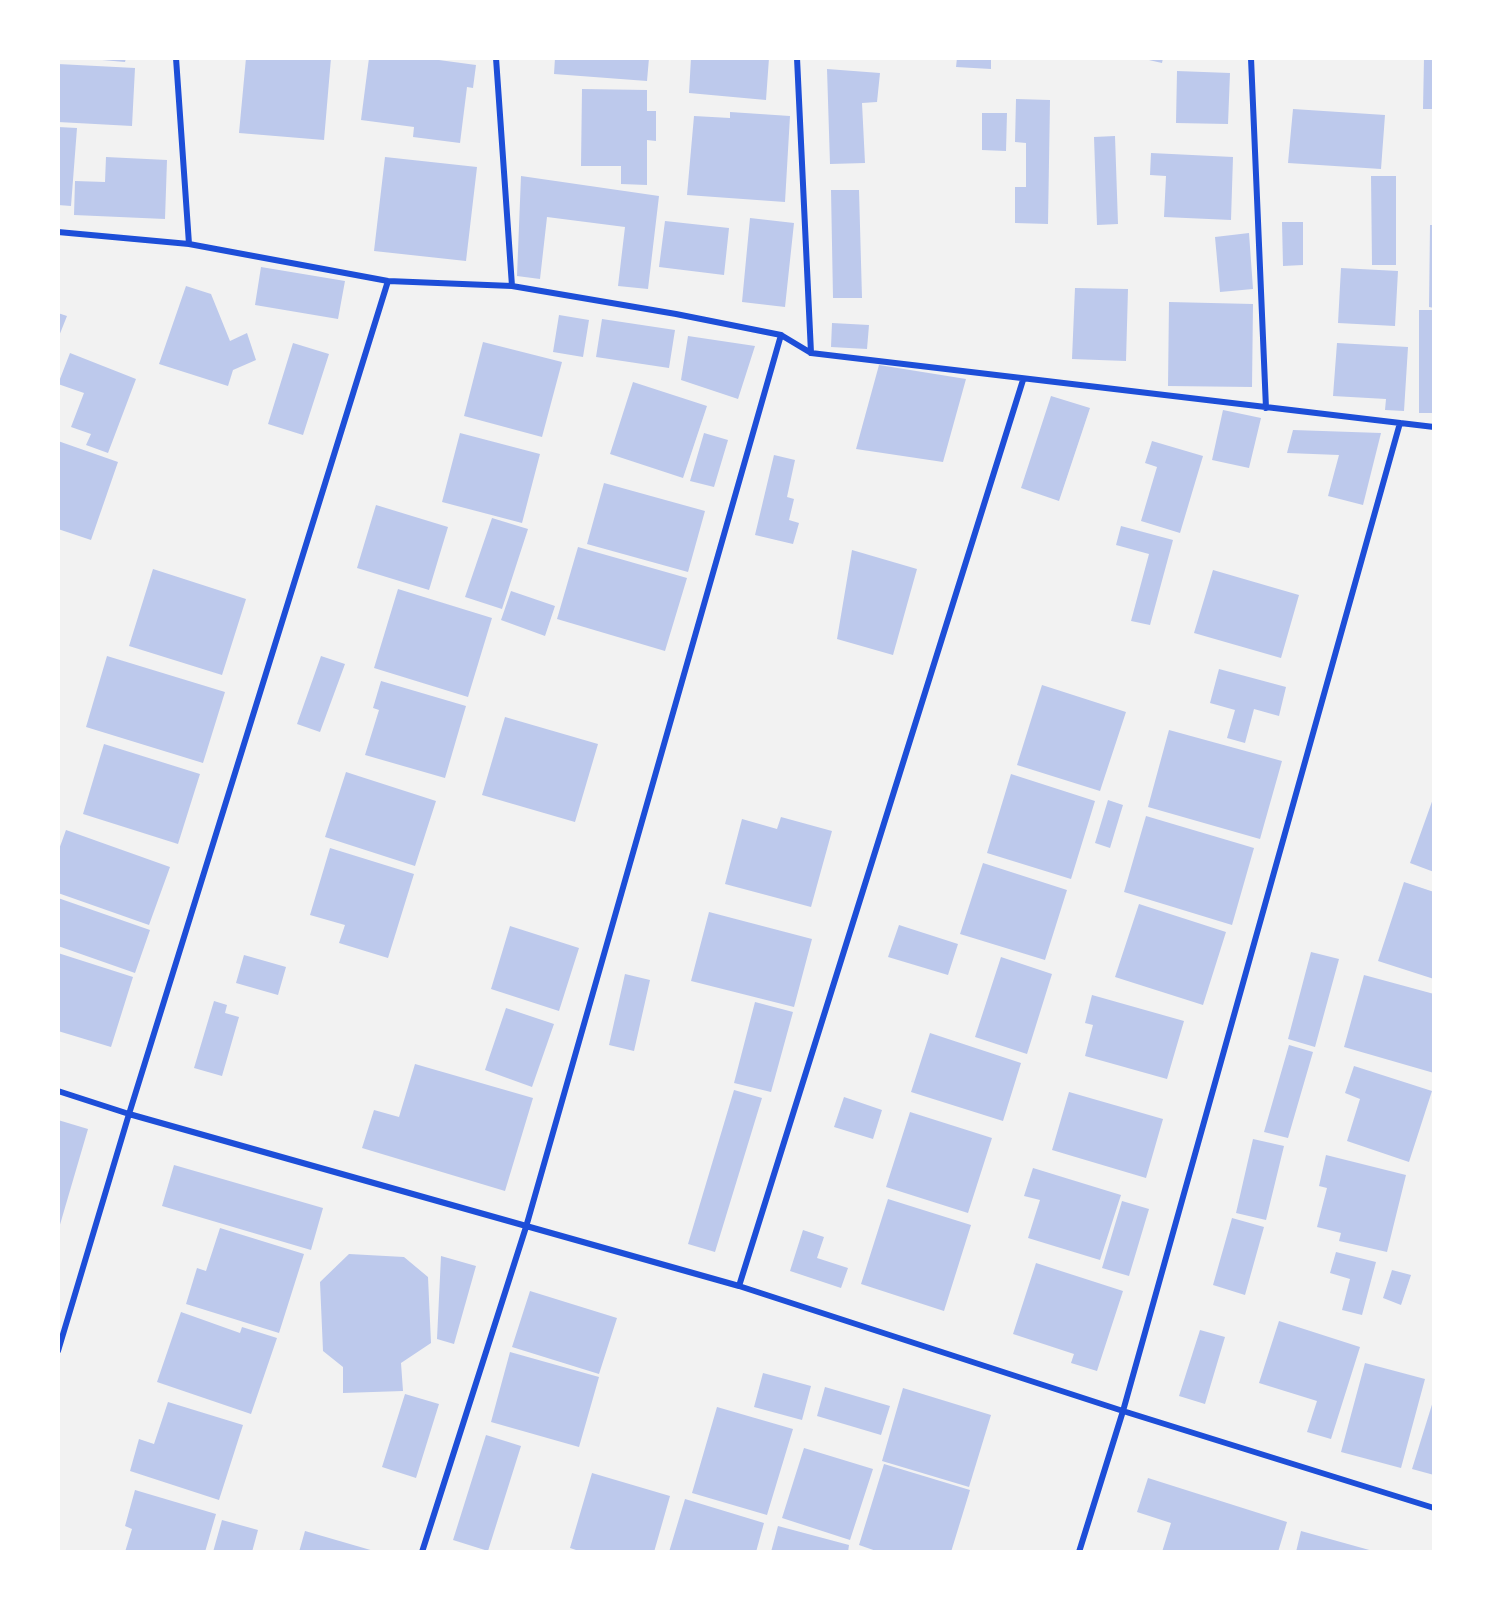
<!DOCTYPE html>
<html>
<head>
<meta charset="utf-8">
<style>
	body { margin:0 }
	#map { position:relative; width:1492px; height:1610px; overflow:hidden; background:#f2f2f2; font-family:Montserrat,sans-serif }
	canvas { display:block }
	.frame { position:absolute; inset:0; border:60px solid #fff; pointer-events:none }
</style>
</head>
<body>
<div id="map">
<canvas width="1492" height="1610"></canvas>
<div class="frame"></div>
</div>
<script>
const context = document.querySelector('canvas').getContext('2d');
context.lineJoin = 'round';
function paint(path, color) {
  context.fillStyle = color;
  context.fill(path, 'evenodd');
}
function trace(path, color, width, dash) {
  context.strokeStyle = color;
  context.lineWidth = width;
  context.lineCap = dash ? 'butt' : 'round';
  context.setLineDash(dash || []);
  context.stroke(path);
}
const building = new Path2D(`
	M102 58H126L125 62 102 60Z
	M246 58H331L324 140 239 133Z
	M369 58H424L476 65 473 88 467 87 460 143 413 137 414 127 361 120Z
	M555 58H649L647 81 554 74Z
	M691 58H769L766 100 689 93Z
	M957 58H991V69L956 67Z
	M1140 58H1163L1162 63Z
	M1424 58H1434V109H1423Z
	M58 64 135 68 132 126 58 122Z
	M827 69 880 73 877 102 862 103 865 163 830 164Z
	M1177 71 1230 73 1228 124 1176 123Z
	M582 89 647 90V111H656V141L647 140V185L621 184V166H581Z
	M1016 99 1050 100 1048 224 1015 223V187H1026V143L1015 142Z
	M1293 109 1385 115 1381 169 1288 163Z
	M730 112 790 116 785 202 687 195 694 116 730 118Z
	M982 113H1007L1006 151 982 150Z
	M58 127 77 128 71 206 58 205Z
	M1115 136 1118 224 1097 225 1094 137Z
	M1151 153 1233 157 1231 220 1164 217 1166 176 1150 175Z
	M106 157 167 160 165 219 74 215 75 181 105 182Z
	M385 157 477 167 466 261 374 251Z
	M521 176 659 196 648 289 618 286 625 227 547 217 540 279 517 276Z
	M1371 176H1396V265H1372Z
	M831 190H859L862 298H833Z
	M750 218 794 223 785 307 742 302Z
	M665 221 729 228 724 275 659 267Z
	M1282 222H1303V265L1283 266Z
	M1430 225H1434V308L1429 307Z
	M1249 233 1253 289 1220 292 1215 237Z
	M261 267 345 281 338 319 255 305Z
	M1341 268 1398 271 1395 326 1338 323Z
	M186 286 211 294 230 341 247 333 256 360 233 370 228 386 159 364Z
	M1075 288 1128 289 1126 361 1072 359Z
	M1169 302 1253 304 1252 387 1168 386Z
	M1419 310H1434V413H1419Z
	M58 313 67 316 59 336H58Z
	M559 315 589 320 583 357 553 352Z
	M602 319 675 330 669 368 596 357Z
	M832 323 869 325 867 349 831 347Z
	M688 336 755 346 738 399 681 380Z
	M483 342 562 362 542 437 464 416Z
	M293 343 329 354 303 435 268 424Z
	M1337 343 1408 347 1404 411 1385 410 1386 399 1333 396Z
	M70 353 136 379 108 453 86 445 91 434 71 427 84 393 58 384Z
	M879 365 966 379 943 462 856 449Z
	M633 382 707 406 683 478 610 454Z
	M1051 396 1090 408 1059 501 1021 488Z
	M1223 410 1261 418 1249 468 1212 460Z
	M1293 430 1381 433 1363 505 1328 496 1339 455 1287 453Z
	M460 433 540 454 522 523 442 502Z
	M704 433 728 440 714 487 690 481Z
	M58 441 118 462 91 540 58 529Z
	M1152 441 1203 456 1180 533 1141 521 1157 467 1145 463Z
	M774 455 795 460 787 497 794 499 789 520 799 523 793 544 755 535Z
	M604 483 705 511 688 572 587 544Z
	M376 505 448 527 429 590 357 568Z
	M492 518 528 529 502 609 465 597Z
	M1121 526 1173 540 1150 625 1131 621 1149 554 1116 545Z
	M578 547 687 578 665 651 557 619Z
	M852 550 917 569 893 655 837 639Z
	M153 569 246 599 222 675 129 646Z
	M1213 570 1299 595 1281 658 1194 633Z
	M398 589 492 618 468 697 374 668Z
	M511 591 555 606 545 636 501 620Z
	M107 656 225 692 203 763 86 727Z
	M321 656 345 664 320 732 297 724Z
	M1219 669 1286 687 1279 716 1254 709 1245 743 1227 738 1235 710 1210 703Z
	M381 681 466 706 445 778 365 755 379 710 373 708Z
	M1042 685 1126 712 1100 791 1017 765Z
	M505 717 598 744 575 822 482 795Z
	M1169 730 1282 761 1260 839 1148 807Z
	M104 744 200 774 178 844 83 814Z
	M346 772 436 801 415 866 325 837Z
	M1011 774 1095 801 1071 879 987 853Z
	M1434 796V872L1410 863Z
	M1108 800 1123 805 1110 848 1095 843Z
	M1146 816 1254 848 1232 925 1124 892Z
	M781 817 832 831 811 907 725 884 742 819 777 829Z
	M66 830 170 867 149 925 58 893V852Z
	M330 848 414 874 388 958 339 943 345 925 310 915Z
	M983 863 1067 890 1045 960 960 934Z
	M1404 882 1434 892V979L1378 961Z
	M58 898 150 930 135 973 58 946Z
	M1139 904 1226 932 1203 1005 1115 977Z
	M709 912 812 939 794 1007 691 981Z
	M899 925 958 944 948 975 888 957Z
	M510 926 579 948 559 1011 491 989Z
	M1311 952 1339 959 1315 1047 1288 1039Z
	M58 953 133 977 111 1047 58 1031Z
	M244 955 286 967 278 995 236 983Z
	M1001 957 1052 974 1027 1054 975 1037Z
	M625 974 650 980 634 1051 609 1045Z
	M1364 975 1434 994V1073L1344 1047Z
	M1092 995 1184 1021 1167 1079 1085 1056 1093 1025 1085 1023Z
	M214 1001 227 1005 225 1013 239 1017 222 1076 194 1068Z
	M755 1002 793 1012 771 1092 734 1083Z
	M506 1008 554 1024 532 1087 485 1070Z
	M930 1033 1021 1063 1003 1121 911 1092Z
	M1289 1045 1313 1052 1288 1138 1264 1132Z
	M415 1064 533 1098 505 1191 362 1148 374 1110 399 1117Z
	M1354 1066 1432 1091 1409 1162 1347 1141 1360 1099 1345 1093Z
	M734 1090 762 1098 715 1252 688 1244Z
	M1069 1092 1163 1119 1146 1178 1052 1150Z
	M844 1097 882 1110 873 1139 834 1127Z
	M910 1112 992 1138 968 1213 886 1187Z
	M58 1120 88 1129 59 1228H58Z
	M1253 1139 1284 1146 1266 1220 1236 1213Z
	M1326 1155 1406 1175 1387 1252 1339 1241 1341 1233 1317 1227 1327 1188 1319 1186Z
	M174 1165 323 1208 311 1250 162 1206Z
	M1033 1168 1121 1195 1100 1260 1028 1238 1040 1200 1024 1196Z
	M888 1199 971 1225 944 1311 861 1284Z
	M1122 1201 1149 1209 1129 1276 1102 1268Z
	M1232 1218 1264 1227 1245 1295 1213 1285Z
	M220 1228 304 1254 279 1333 186 1304 197 1268 206 1271Z
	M803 1230 824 1237 817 1258 848 1268 841 1288 790 1271Z
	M1336 1252 1376 1262 1362 1315 1342 1310 1350 1279 1330 1273Z
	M349 1254 404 1257 428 1277 431 1343 401 1363 403 1391 343 1393V1367L323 1351 320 1282Z
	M441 1256 476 1266 454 1344 437 1339Z
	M1036 1263 1123 1291 1097 1371 1071 1363 1074 1354 1013 1334Z
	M1392 1270 1411 1275 1401 1305 1383 1298Z
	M530 1291 617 1318 599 1374 512 1347Z
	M181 1312 240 1333 242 1327 277 1338 251 1414 157 1382Z
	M1279 1321 1360 1347 1331 1439 1307 1432 1317 1401 1259 1383Z
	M1200 1330 1225 1337 1205 1404 1179 1396Z
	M510 1352 599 1377 579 1447 491 1422Z
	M1365 1363 1425 1379 1401 1468 1341 1452Z
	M763 1373 811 1386 802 1420 754 1407Z
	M825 1387 890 1406 881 1435 817 1416Z
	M903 1388 991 1415 969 1487 882 1461Z
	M405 1394 439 1404 416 1478 382 1467Z
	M1434 1398V1475L1412 1469Z
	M168 1402 243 1425 219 1500 130 1471 139 1439 154 1444Z
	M717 1407 793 1429 767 1515 692 1493Z
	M486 1435 521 1446 488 1551 453 1540Z
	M804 1448 873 1469 850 1540 782 1518Z
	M884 1464 970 1490 951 1552H879L859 1545Z
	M592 1473 670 1496 654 1552H582L570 1548Z
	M1148 1478 1287 1522 1278 1552H1162L1171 1523 1137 1512Z
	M135 1490 216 1514 205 1552H125L132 1529 125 1526Z
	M685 1499 764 1523 756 1552H669Z
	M222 1520 258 1530 252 1552H213Z
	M778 1526 849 1545 848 1552H771Z
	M305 1531 374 1551V1552H299Z
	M1301 1531 1373 1551V1552H1296Z`);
const minor = new Path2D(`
	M176 58 189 244
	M496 58 512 286
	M797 58 811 353
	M1251 58 1266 408
	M58 232 189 244 388 281 512 286 676 314 781 335 811 353 1434 427
	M58 1091 129 1114 739 1286 1123 1411 1434 1508
	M739 1286 1023 380
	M58 1351 129 1114 388 281
	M422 1552 526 1227 781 335
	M1079 1552 1123 1411 1400 423`);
paint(building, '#bdc9ec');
trace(minor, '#1d4ed8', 6);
</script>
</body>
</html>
